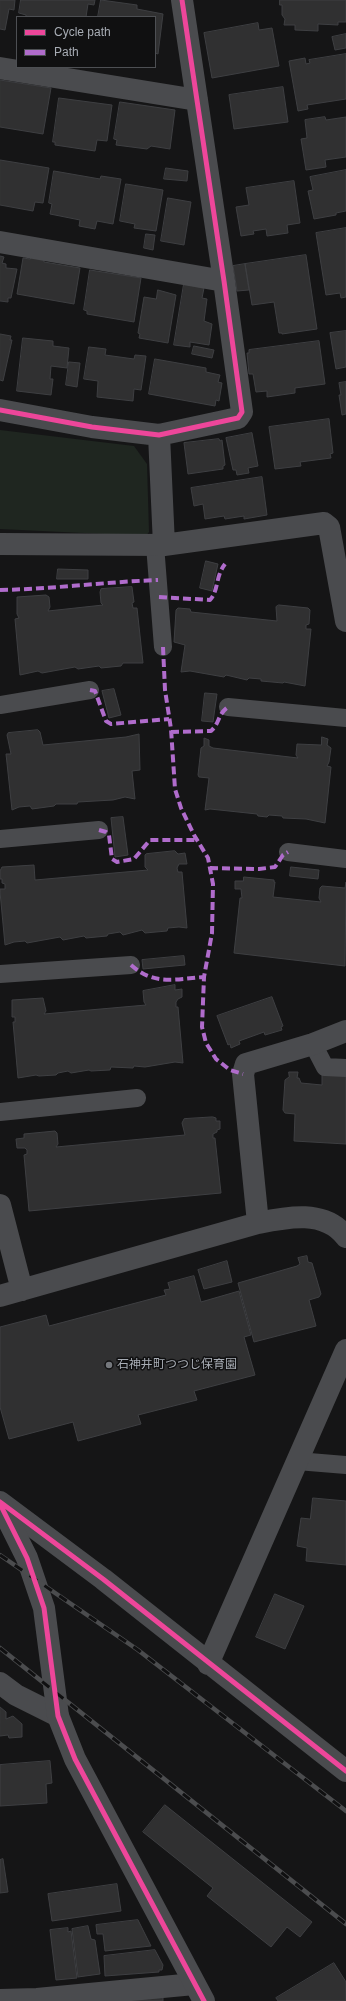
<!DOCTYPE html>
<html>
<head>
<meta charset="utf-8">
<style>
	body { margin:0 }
	#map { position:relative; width:346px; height:2001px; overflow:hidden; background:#151516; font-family:Arial,sans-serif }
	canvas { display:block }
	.legend { position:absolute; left:16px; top:16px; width:140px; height:52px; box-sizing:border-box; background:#101011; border:1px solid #4d4f53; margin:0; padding:5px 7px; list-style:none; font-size:12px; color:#a8adb5 }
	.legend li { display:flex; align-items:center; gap:8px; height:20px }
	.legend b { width:20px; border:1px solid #4d4f53 }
</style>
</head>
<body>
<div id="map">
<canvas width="346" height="2001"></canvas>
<ul class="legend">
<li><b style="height:5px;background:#ed469a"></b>Cycle path</li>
<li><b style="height:5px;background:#b06ccc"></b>Path</li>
</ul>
</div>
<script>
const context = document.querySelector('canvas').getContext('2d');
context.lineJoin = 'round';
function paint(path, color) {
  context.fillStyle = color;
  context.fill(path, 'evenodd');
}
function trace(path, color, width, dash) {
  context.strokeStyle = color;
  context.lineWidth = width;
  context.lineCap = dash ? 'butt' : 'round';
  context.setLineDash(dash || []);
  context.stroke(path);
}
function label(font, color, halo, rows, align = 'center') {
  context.font = font + ' Arial,"Noto Sans JP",sans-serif';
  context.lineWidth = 3;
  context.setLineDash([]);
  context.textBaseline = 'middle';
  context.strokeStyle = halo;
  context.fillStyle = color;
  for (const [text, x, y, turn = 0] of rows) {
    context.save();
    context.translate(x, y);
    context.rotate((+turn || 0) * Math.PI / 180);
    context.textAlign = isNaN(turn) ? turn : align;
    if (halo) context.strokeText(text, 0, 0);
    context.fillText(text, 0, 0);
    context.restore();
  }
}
const green = new Path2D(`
	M0 430 134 446 147 464 149 532 146 536 0 529Z`);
const building = new Path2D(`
	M0 0H15L14 10 9 9 5 30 0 29Z
	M21 0H95L94 5 88 4 86 17H26V15L19 13Z
	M101 0 137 5V9L163 14 158 54 155 53V17H98Z
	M280 0H346V22H338V25L318 24V31L295 30V25H284L285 19 282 15V5H280Z
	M258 23 259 30 272 28 279 66 212 78 204 33Z
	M346 34V48L335 50 332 37Z
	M346 54V99L307 105 308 109 298 111 289 61 305 58 306 64 310 63 309 60Z
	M0 80 51 88 43 134 0 127Z
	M283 87 288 122 234 129 229 95Z
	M59 98 112 105 107 141 97 140 95 151 55 145V142H53Z
	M120 102 175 110 170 149 151 146 147 149 116 145 117 140 114 139Z
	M325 117 326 120 346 117V157L325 160 326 167 306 170 301 139 307 138 305 120Z
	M0 160 49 168 43 203 35 202 33 211 0 205Z
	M166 168 188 171 187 181 164 179Z
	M346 170V211L336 213V215L314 219 308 191 313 190 310 177Z
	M54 171 100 179 101 176 121 179 113 224 97 221 95 229 79 226 80 220 50 214 52 204 49 203Z
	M294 181 300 223 287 225 288 233 267 236 266 229 253 231 254 234 241 236 236 207 249 205 246 188Z
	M126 184 163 190 156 231 134 228 135 224 120 221Z
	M168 198 191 202 184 245 161 241Z
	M346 228V297L341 298 340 293 326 295 316 233Z
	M146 234 155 235 153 250 144 248Z
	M31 255 44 257V262L80 268 74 304 17 294 23 258 30 259Z
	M306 255 317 329 282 334V333H279L274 302 252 305 245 264Z
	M0 256 4 257 2 263 6 264V268L17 269 11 298H8V302L0 301Z
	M245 264 249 290 237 291 233 266Z
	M90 270 141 278 134 322 87 314V311L84 310Z
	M184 284 204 288 202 298 207 299 204 321 212 324 209 345 190 342V347L174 345Z
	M158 290 176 295 168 343 139 338 140 334 138 333 144 297 156 299Z
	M346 331V367L336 369 330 333Z
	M0 334 11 336 10 340H12L3 381 0 380Z
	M23 338 53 341V346L69 348 67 368 51 366 50 379H53L51 395 17 391Z
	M319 341 325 384 295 388V393L267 397V391L256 392 253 374H249L247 353H249V350Z
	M194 346 214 350 212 358 192 354Z
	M89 347 106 349 105 355 134 359 135 355 146 356 141 390 134 389 133 401 97 397 98 381 84 379Z
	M155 359 206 368V372L220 375 218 382 222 383 219 401 216 400 215 406 149 394Z
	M69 362 80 363 77 387 66 385Z
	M346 382V414L342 415 339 395H341L339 383Z
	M329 419 333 453 330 454 331 458 300 462 301 466 275 469 269 427Z
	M252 433 258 466 248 468 249 473 237 475 236 470H233L226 438Z
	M219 439 220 441 222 440 225 465 223 466V469L188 474 184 443Z
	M262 477 267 515 244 519V516L225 519 224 516 205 519 203 504 194 506 191 488Z
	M206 561 218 564 212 591 200 588Z
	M58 569 88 570V579H57Z
	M132 587 134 602 132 603 133 608H137L143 663H123L121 666 101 668 99 666 78 669 75 667 42 673 38 671 20 675 15 619 19 618 17 614V597L46 595 49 597 50 607 48 611 103 605 101 603 100 592 101 589Z
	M279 605 308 608 310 610 309 624 306 625V629H311L305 686 284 682 283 683 261 681V679L249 678 247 680 226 675 224 677 190 671 181 672 185 645 174 642 176 610 178 608 190 609 191 612 277 621 276 607Z
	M114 689 121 715 109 718 102 691Z
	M205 693 217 694 213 722 202 721Z
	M38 730 40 732 43 745 126 737 139 734 140 770 132 771 135 799 125 797 113 800 78 802 77 804H56L54 806 32 809 30 806 19 807 12 810 6 754H11L7 735 8 733Z
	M322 737 328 739 327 745 331 748 329 762 327 766 331 767 325 823 306 819 283 818 282 816 269 815 267 817 258 816 257 814 210 809 205 810 209 778 199 777 198 775 201 748 204 746V738L209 740V746L213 748 298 758 296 755 297 744 321 745Z
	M123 817 128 855 115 857 111 818Z
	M175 851 178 854 185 853 187 864H179L177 868 178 872H182L187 928 179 927 168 928 167 931 145 933 142 930 123 935 120 932 108 934 107 936 86 938 84 936 63 940 60 937 27 943 25 941 14 942 5 945 0 892V889H5V884L2 883V879H0V871L2 867 34 865 35 880 148 870 145 867V855L146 854Z
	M291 867 319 870 318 879 290 876Z
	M244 877 274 880V882H275L273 897 321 902 319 898 320 888 322 886 345 888 346 882 345 966 234 953 240 898H242L241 889H235V881H243Z
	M184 956 185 965 143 969 142 960Z
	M175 985V990L182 989V997L178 999 176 1002V1007H178L183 1063 175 1062 145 1067 134 1066 133 1068 111 1067 110 1070 91 1071 89 1070 71 1073 68 1071 58 1073 56 1075 39 1076 36 1075 18 1078 13 1022H15V1017H12V1000L43 998 46 1011 44 1014 146 1005 144 1002 143 991Z
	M272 997 283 1026 281 1027 282 1030 265 1035 264 1032 239 1041 240 1044 231 1048 230 1044 228 1045 217 1016Z
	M289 1072H298L297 1078H299L301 1083 322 1085V1073L346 1075V1144L294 1141 295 1114 285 1113 283 1110 285 1080 289 1077Z
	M213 1117 216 1118V1121H220V1129L217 1130V1132L213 1134V1138H215L221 1193 29 1211 24 1155 27 1154V1150L25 1148H17L16 1139 24 1138V1134L55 1131 57 1133 58 1144 56 1147 185 1135 182 1123 184 1119Z
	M307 1256 308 1262 312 1263 321 1294 319 1297 309 1300 316 1326 254 1342 238 1283 297 1266 300 1264 298 1258Z
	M227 1261 232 1282 204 1289 198 1270Z
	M194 1276 201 1302 239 1291 251 1335 244 1337 255 1375 194 1391 197 1400 138 1415 141 1424 78 1441 73 1422 9 1439 0 1407V1327L46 1315 49 1326 166 1295 164 1290 170 1289 168 1283Z
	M313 1498 346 1501V1565L306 1561 307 1548 297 1546 301 1518 310 1519Z
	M275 1594 304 1606 285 1649 256 1637Z
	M0 1707 6 1712V1719L13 1716 22 1724V1737L9 1738 8 1735 0 1736Z
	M50 1761 52 1783 46 1784 47 1803 0 1806V1765Z
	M165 1805 312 1922 300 1937 287 1927 271 1947 207 1896 213 1888 143 1832Z
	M3 1859 8 1892 0 1893V1860Z
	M117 1884 121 1911 52 1921 48 1894Z
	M138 1920 151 1946 105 1951 103 1934H97L96 1925Z
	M88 1926 91 1939 95 1940 100 1974 78 1977 72 1929Z
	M68 1928V1932L71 1931 77 1978 56 1980 50 1930Z
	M155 1950 163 1965 162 1970H159V1972L105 1976 104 1956Z
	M334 1963 346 1982V2001H278L276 1998Z
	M163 1998V2001H124Z`);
const service = new Path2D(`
	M155 545 163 647
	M0 705 90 690
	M228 707 346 718
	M0 839 99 830
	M288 852 346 859
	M0 974 131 965
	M313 1044 325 1067 346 1068
	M0 1112 137 1098
	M297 1461 346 1465`);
const minor = new Path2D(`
	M0 68 197 100
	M0 242 224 281
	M0 410 92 427 159 435 238 418 242 412 224 281 182 0
	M159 435 164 545
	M0 544 164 545 324 523 329 527 346 621
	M0 1205 22 1290
	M258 1223 243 1074 246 1064 313 1044 346 1031
	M0 1296 258 1223C287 1217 325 1209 346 1237
	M0 1502 103 1579 346 1771
	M208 1664 346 1350
	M0 1683 16 1695 58 1716
	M0 2000 37 1999 194 1984`);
const tertiary = new Path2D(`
	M0 1504 27 1558 44 1608 58 1716 75 1759 204 2001`);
const rail = new Path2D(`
	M0 1555 138 1650 346 1811
	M0 1648 346 1924`);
const quiet = new Path2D(`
	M0 590C53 589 105 582 158 580
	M159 597 210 600C219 590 215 577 225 564
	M163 647 165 690 171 729 175 789 181 808 194 835 208 858 213 884 212 933 204 977 202 1027 206 1043 216 1059 230 1070 243 1074
	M90 690 95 691 106 721 111 724 169 719
	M171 732 211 731C220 723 217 715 228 707
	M99 830 106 832 109 835 112 859 117 862 134 859 150 840H197
	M210 868 259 869 275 867 283 855 288 852
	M131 965C155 986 174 979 204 977`);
const cycleway = new Path2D(`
	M0 410 92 427 159 435 238 418 242 412 224 281 182 0
	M0 1502 103 1579 346 1771
	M0 1504 27 1558 44 1608 58 1716 75 1759 204 2001`);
const markers = [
	[109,1365,4,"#75787d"]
];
const poiNames = [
	["石神井町つつじ保育園",117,1365]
];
paint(green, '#1f2620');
paint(building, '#303031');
trace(building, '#3e3f42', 1);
trace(service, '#4a4b4e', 18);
trace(minor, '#4a4b4e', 22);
trace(tertiary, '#4a4b4e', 22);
trace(rail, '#4b4c4e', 4.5);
trace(rail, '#101011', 3, [9]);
trace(quiet, '#b06ccc', 4, [8, 4]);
trace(cycleway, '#ed469a', 5);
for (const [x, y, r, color] of markers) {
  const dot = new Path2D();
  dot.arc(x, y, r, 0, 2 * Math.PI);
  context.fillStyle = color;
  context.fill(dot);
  trace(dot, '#101011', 1.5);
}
label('12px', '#a8adb5', '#101011', poiNames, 'left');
</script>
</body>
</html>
